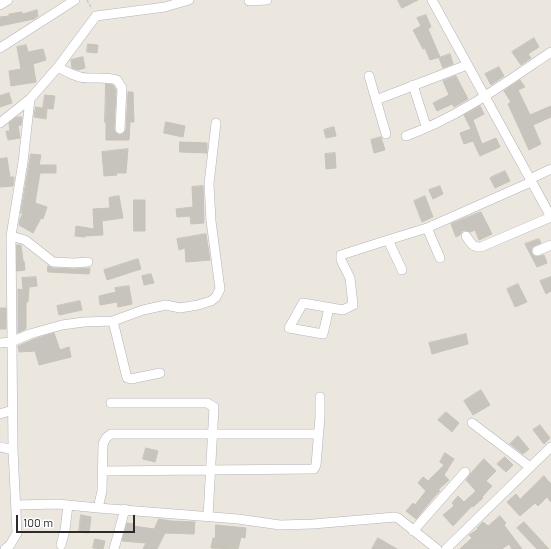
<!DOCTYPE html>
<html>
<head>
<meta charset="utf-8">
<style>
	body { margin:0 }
	#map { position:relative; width:551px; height:549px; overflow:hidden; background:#ece7de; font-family:Barlow,sans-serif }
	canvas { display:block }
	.scale { position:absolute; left:16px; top:515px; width:119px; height:18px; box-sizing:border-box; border:2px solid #2b2b2b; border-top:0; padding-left:5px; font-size:12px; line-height:14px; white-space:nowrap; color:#2b2b2b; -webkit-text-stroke:3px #fff; paint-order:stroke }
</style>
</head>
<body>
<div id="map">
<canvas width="551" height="549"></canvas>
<div class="scale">100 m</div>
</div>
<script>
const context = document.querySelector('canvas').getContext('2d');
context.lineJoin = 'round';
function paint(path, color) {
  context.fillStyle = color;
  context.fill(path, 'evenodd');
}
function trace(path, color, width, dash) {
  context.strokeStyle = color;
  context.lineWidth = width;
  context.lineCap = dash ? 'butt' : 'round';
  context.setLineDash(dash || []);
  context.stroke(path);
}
const building = new Path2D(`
	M398 0H418L402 8Z
	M37 10 38 16 34 19 0 26V17L9 16V14L22 12V14Z
	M426 15 431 27 428 29 440 57 430 60 425 48 423 49 413 30 421 26 417 18Z
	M534 38 539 47 528 54 531 58 521 65 512 52Z
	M88 44 98 45 97 53 87 52Z
	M26 45 28 52 43 49 46 60 33 64 36 82 11 86 9 71 21 69 17 47Z
	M450 54 453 64 443 68 439 58Z
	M83 57 85 68 78 70 72 68 71 60Z
	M499 67 504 76 491 85 485 74Z
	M456 76 468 99 454 107 452 104 437 111 433 103 449 95 443 81Z
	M520 80 525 87 518 90 530 115 551 106V117L533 125 541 144 529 150 508 104 511 102 504 91Z
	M106 84 113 85 116 90 114 129 115 132 119 135 123 134 126 130 128 92H133L134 122H130L129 140H106V122H105Z
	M9 93 12 103 0 107V96Z
	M45 95 55 96 53 109 43 108Z
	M480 106 484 114 473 120 482 144 496 138 500 147 480 156 473 141 464 144 460 133 471 129 464 115Z
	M36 107 47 109 46 119 34 117Z
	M17 117H22L21 125 18 126 20 138 8 140 6 131H10L9 123Z
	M166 122 185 126 183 137 164 133Z
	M334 127 336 136 326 138 324 130Z
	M381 137 385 150 374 153 371 140Z
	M180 142 207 143V153L180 152Z
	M128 149 126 173H116L117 175 104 176 102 152Z
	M335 153 336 168 326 169 325 154Z
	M31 154 41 155 39 165H56V173H40L35 203 47 207 43 219 41 218 33 233 19 225 20 219 23 213H21Z
	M7 158 10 177H14L13 186 0 187V159Z
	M505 171 510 181 495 188 490 178Z
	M203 186 204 223 191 224 190 216 177 217 176 209 193 207 192 187Z
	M440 186 443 194 433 199 429 190Z
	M119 196 123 218 102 221 103 235 85 236V237L75 236 76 226 94 229 93 209 110 208 109 198Z
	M425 196 433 217 422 222 414 201Z
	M134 200H145V231H134Z
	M481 212 492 234 479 240 475 230 470 232 465 230 462 231 460 235 456 237 451 224Z
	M206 234 210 260 186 262 185 248 179 250 177 239Z
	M539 239 541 243 532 247 531 253 536 257 544 255 547 263 537 267 525 244Z
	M17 245H21L23 261H24L25 270 17 271Z
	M138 259 141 269 107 280 104 270Z
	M48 266 53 268 74 269 90 268 89 274 48 272Z
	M151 274 154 283 144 285 142 276Z
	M36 277 37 286 29 287 28 302H26V329L18 333V289L23 290 22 278Z
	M551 277V291L546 294 540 281Z
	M518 284 527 302 515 307 507 289Z
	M129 286 132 304 118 307 117 302 100 305 99 296 116 292 115 288Z
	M80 301 82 310 59 315 57 306Z
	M0 308H6V329H0Z
	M54 333 60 350 69 347 71 357 39 365 35 351 19 352 18 346 32 340Z
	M466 334 468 344 432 354 429 343Z
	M481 390 490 405 473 415 464 401Z
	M446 412 459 423 452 432 438 420Z
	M540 425 550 438 544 444 533 430Z
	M518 436 529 449 523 454 510 444Z
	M146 448 158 451 155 462 143 459Z
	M445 453 454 459 444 475 449 480 438 490 440 491 434 497 416 519 406 511 413 503 415 505 426 491 418 483 423 477 428 481 444 465 440 462Z
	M505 457 513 465 506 472 497 464Z
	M484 459 496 471 486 481 492 486 482 497 483 498 473 507 472 506 453 526 443 515 454 506 452 503 458 496 464 502 476 491 466 480 471 473Z
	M544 476 551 484V502L547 497 538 506 535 503 520 516 507 502 516 494 520 499Z
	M81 515 91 517 89 533 79 532Z
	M500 516 506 523 504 525 522 549H512L509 544 502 549H460L472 538 469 535 478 529 477 528 483 522 488 526Z
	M159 519 171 521 195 522 194 534 165 533 157 549H143L146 543 122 541 127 523 133 524V526L154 529Z
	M524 522 549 549H537L517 528Z
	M216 525 246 528 245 538 241 537 238 549 211 548 213 538H215Z
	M378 538 397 549H372Z
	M95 539 105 541 103 549 93 548Z`);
const path = new Path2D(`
	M87 0 92 9`);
const minor = new Path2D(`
	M432 0 551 217
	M249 1 267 0
	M0 5 8 0
	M0 48 75 0
	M58 67C67 72 77 78 88 78 99 78 107 77 117 80L122 88 120 129
	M369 76 386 134
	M413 85 425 123
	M376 100 467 65
	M0 123 30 99
	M406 136C459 117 505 83 551 52
	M530 179 551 169
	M11 236 25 240 53 262 74 263 88 262
	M466 236C470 242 473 248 481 247L551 217
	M537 251 551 245
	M440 258 427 228 531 182
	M402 270 388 240 427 228
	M329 308 323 334 289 328 303 303 343 310 353 305 350 278 341 260V255L388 240
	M113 321 127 378 131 379 160 373
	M0 343 11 342 30 334 62 325 84 322 113 321 143 310 166 305 180 308 198 305 211 301 216 297 220 289 211 221 209 184 216 123
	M111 403H207L214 407 208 517
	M0 414 13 410
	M472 423 530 467
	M0 447 13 450
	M102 471 314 469 316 465 320 417V397
	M16 505 58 504 98 508 238 519 280 525 313 524 395 517 398 518 437 549
	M98 508 102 491 103 444 106 438 111 434H319
	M413 531 465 472
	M61 545 65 530 68 505
	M5 549 10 545 17 533 13 450 11 236 23 162 30 99 58 67 96 16 165 7 189 0
	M114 549 125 509
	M446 549 551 447`);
paint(building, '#c7c4be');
trace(building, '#c7c3b8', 1);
trace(minor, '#b2b3bd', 10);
trace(path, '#c8c8c8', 1.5, [3, 2]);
trace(minor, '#fff', 9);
</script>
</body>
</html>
